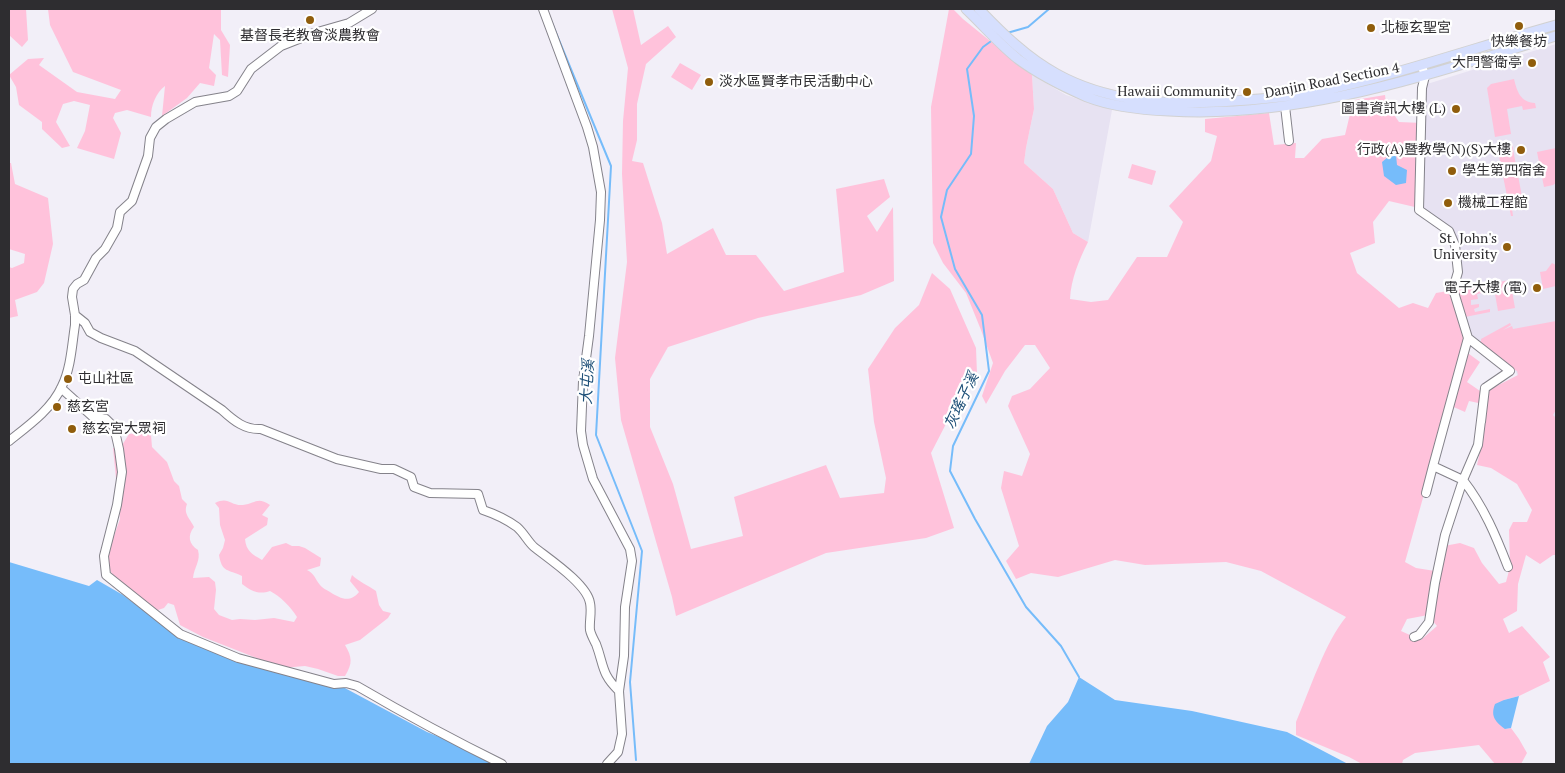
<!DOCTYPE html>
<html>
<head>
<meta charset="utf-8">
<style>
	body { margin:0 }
	#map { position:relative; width:1565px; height:773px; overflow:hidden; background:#f2eff8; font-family:"PT Serif",serif }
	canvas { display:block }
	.frame { position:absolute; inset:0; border:10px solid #2e2d30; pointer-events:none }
</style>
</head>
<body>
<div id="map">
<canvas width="1565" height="773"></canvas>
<div class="frame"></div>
</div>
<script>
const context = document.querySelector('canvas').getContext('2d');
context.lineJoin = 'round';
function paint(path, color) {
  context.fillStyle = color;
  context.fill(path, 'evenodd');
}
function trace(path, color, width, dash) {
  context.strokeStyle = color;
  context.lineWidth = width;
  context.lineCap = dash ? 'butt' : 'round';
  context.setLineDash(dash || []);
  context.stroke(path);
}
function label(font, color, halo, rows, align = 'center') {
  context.font = font + ' "PT Serif","Noto Sans TC",serif';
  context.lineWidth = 4.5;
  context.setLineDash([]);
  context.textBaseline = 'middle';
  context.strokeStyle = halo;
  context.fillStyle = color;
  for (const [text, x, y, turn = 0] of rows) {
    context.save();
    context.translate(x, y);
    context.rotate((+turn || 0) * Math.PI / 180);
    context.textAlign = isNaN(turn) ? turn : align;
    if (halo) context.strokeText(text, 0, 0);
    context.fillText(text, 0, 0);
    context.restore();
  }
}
const built = new Path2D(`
	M1556 44V448L1528 409 1516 372 1506 366 1471 337 1456 290 1457 242 1419 208 1424 85Z
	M1032 75 1066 95 1112 110 1088 242 1073 233 1053 189 1024 163 1026 148 1034 109Z`);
const green = new Path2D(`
	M9 9H26L28 40 22 47 9 35Z
	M48 9H221V30L230 45 228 77 222 75 220 40 214 34 209 68 216 75 214 86 200 83 187 98 162 116 165 86C156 93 151 105 151 117L127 110 115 113 113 118 121 133 114 159 77 148 85 131 90 105 74 101 63 104 56 122 70 146 62 148 42 129V122L19 105 16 87 9 75 28 59 44 58 39 65 77 92 115 99 121 90 73 72 50 25Z
	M612 9H633L641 45 668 26 676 37 646 64 637 104V140L632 161 643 163 662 223 667 254 713 228 726 255H756L784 291 844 272 836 189 884 179 890 197 867 216 877 232 893 207 894 281 861 295 758 318 668 347 650 379V427L673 484 691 549 743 536 734 497 826 465 840 498 884 493 886 478 874 422 868 369 895 328 919 305 932 273 950 289 976 348 977 374 949 418 931 453 954 528 926 538 826 553 676 616 672 597 621 420 615 358 627 262 622 174 623 121 628 68Z
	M949 9H953L963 19 1032 75 1034 109 1026 148 1024 163 1053 189 1073 233 1088 242C1079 260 1071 279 1070 299L1091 302 1108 300 1137 257H1167L1183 222 1169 206 1211 161 1217 136 1205 132V119L1269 113 1274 145 1296 143 1295 158H1304L1322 139 1345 135 1351 110 1349 101 1385 95 1386 103 1399 122 1422 123 1419 208 1389 201 1373 222 1375 243 1350 253 1357 273 1399 308 1413 303 1428 308 1436 293 1484 285 1487 292 1477 294 1478 299 1471 300V305L1479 304V307L1474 309 1475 312 1490 309V312L1465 317V351L1480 362 1467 382 1483 393 1518 375 1517 371 1506 366 1478 343 1481 341V339L1510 323 1511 325 1503 330 1512 326 1513 329 1556 321V410L1553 415 1556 418V555H1553L1540 564 1526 555 1518 584 1517 611 1503 619 1509 633 1522 626 1550 657 1543 662 1550 681 1519 696 1504 700 1505 729 1511 728 1519 739 1527 753 1521 764H1495L1479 745 1415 753 1403 760 1402 764H1362L1349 757 1296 735V722C1310 690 1325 642 1346 617L1261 571 1226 562 1145 565 1115 560 1058 577 1031 573 1016 579 1006 561 1019 546 1001 488 1004 471 1022 476 1030 454 1008 406 1012 396 1030 389 1050 368 1035 345H1025L1005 371 986 404 982 396 993 363 981 330 966 293 943 263 933 243 931 107ZM1469 401 1483 404 1484 433 1477 465 1491 468 1517 484 1532 510 1527 522H1513L1509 530 1510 567 1506 582 1499 584 1482 563 1474 548 1460 543 1444 546 1435 571 1416 568 1405 562 1449 405 1465 412ZM1428 615 1437 626 1421 640 1401 631 1407 619Z
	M680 63 701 75 692 90 671 77Z
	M1514 79C1517 91 1520 102 1535 103L1536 108 1523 110 1522 106 1507 109 1511 134 1495 137 1487 88 1491 84Z
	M1512 144 1524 207 1512 209 1513 216H1511L1497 146Z
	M1556 148V183L1553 185 1544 187 1537 152Z
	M9 163H11L15 184 48 198 53 244 44 283 37 292 15 300 18 316 9 318V267L12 268 24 263 25 254 9 249Z
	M1132 164 1156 171 1152 185 1128 178Z
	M1552 263 1556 265V286L1543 289 1540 272 1546 271Z
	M1510 280 1515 308 1498 311 1493 283Z
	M145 432 151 435 152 447 167 462 174 481 179 486 182 499 187 504C183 514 190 518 194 527 187 536 189 544 198 550 201 561 194 567 193 578L209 577 215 582 216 590 214 609 219 615 232 620 240 619 255 620 274 618 294 622 297 617C291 607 280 596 270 591 259 595 251 591 242 584V576C228 569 222 573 219 555L223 548 225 540 220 525 219 508 215 503C229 496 230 506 243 505 255 504 257 496 270 505L262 515 268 518 267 525 245 539C246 551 252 554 262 560L272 547 286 543 292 546H299L305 548 321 558 320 566 307 570C315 574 315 579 320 585 322 588 327 590 330 592 341 599 350 603 359 592L350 581 352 575C359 582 368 585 376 591L379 605 383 611 391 613 388 618 360 640 345 645C352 657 353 663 345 676H338L318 669 305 666 282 668 203 637 180 625 174 605 168 603 164 608 158 610 148 608 115 578 109 569 108 562 110 547 120 519 113 448 121 447 129 434Z`);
const water = new Path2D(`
	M1396 155 1397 165 1407 170 1406 183 1396 185 1384 176 1382 162 1388 157Z
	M9 562 89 586 97 580 123 595 179 637 343 687 427 732 506 764H9Z
	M1079 677 1115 700 1192 711 1287 732 1348 764H1029L1047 726 1068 702Z
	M1519 696 1511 728 1505 729C1496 722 1490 717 1495 704L1504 700Z`);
const stream = new Path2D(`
	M549 16 611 166 596 435 642 551 630 682 636 760
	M1007 33 1028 27 1049 9
	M994 39 983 47 967 69 974 116 971 154 947 190 941 217 955 269 982 315 989 371 953 446 950 471 975 519 1026 607 1061 646 1079 677`);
const minor = new Path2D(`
	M543 9 587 127 593 147 601 192 600 220 589 336 583 381 581 431 583 445 593 479 630 549 632 561 625 607 624 656 619 691 622 734 618 752 607 764
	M1285 106 1289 141
	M75 315 85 323 90 332 101 338 135 351 222 410C234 421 245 430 261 429L337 459 381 469H394L411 477 414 487 430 493 478 494 483 510C495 514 506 519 517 527 524 533 528 542 534 547 549 559 587 584 590 603 592 612 589 622 590 630 591 635 594 640 596 644 604 665 601 674 619 691
	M1468 338 1510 371 1485 388
	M61 388 92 416 106 419 114 427 119 449 122 472 117 505 104 556 106 575 180 634 238 658 334 684 346 683 357 686C405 714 453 740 502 764
	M1481 422 1485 388 1478 445 1463 480C1484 507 1496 536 1508 567
	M9 441C28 426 52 409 62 386 71 368 72 344 75 325V315L72 297 73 289 77 284 84 280 96 258 105 249 117 228 120 212 132 201 148 156 150 138 156 127 166 119 195 102 229 96 237 91 251 69 281 46 314 33 349 23 372 9
	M1426 493 1433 466
	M1414 637 1419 635 1429 622 1435 583 1445 535 1463 480 1433 466 1468 338 1453 289 1458 272 1455 245 1449 231 1419 210 1422 88 1425 76 1422 66`);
const major = new Path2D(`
	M966 9C983 25 999 44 1018 59 1038 74 1064 87 1087 97 1110 106 1144 110 1169 111 1304 119 1428 74 1556 36
	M979 9C1002 33 1027 58 1057 74 1106 101 1163 105 1218 102 1251 100 1284 98 1316 92 1398 75 1476 47 1556 25`);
const markers = [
	[310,20,5,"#905d0c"],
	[1519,26,5,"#905d0c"],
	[1371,28,5,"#905d0c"],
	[1532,63,5,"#905d0c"],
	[709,82,5,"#905d0c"],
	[1247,92,5,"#905d0c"],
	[1456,109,5,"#905d0c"],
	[1521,150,5,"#905d0c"],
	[1452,171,5,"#905d0c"],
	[1448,203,5,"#905d0c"],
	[1507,247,5,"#905d0c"],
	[1537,288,5,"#905d0c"],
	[68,379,5,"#905d0c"],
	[57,407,5,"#905d0c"],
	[72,429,5,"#905d0c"]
];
const poiNames = [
	["北極玄聖宮",1381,28],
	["基督長老教會淡農教會",310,36,"center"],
	["快樂餐坊",1519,42,"center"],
	["大門警衛亭",1522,63,"right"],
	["淡水區賢孝市民活動中心",719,82],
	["Hawaii Community",1237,92,"right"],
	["圖書資訊大樓 (L)",1446,109,"right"],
	["行政(A)暨教學(N)(S)大樓",1511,150,"right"],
	["學生第四宿舍",1462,171],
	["機械工程館",1458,203],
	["St. John's",1497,239,"right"],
	["University",1497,255,"right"],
	["電子大樓 (電)",1527,288,"right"],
	["屯山社區",78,379],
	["慈玄宮",67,407],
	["慈玄宮大眾祠",82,429]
];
const streetNames = [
	["Danjin Road Section 4",1332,81,-11]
];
const waterNames = [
	["大屯溪",588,382,-87],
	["灰瑤子溪",962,401,-65]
];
paint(built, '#e7e2f2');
paint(green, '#ffc2db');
paint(water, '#76bcfa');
trace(stream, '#76bcfa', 2);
trace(minor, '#84828a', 10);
trace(major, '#d1d1d1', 11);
trace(minor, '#fff', 8);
trace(major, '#d6dffe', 9);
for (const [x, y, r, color] of markers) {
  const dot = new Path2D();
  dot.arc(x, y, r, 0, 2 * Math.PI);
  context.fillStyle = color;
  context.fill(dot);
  trace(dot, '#fff', 2);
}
label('14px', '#2e2d30', '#fff', poiNames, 'left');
label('14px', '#2e2d30', '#fff', streetNames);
label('italic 15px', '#1b4d76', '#fff', waterNames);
</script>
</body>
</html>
